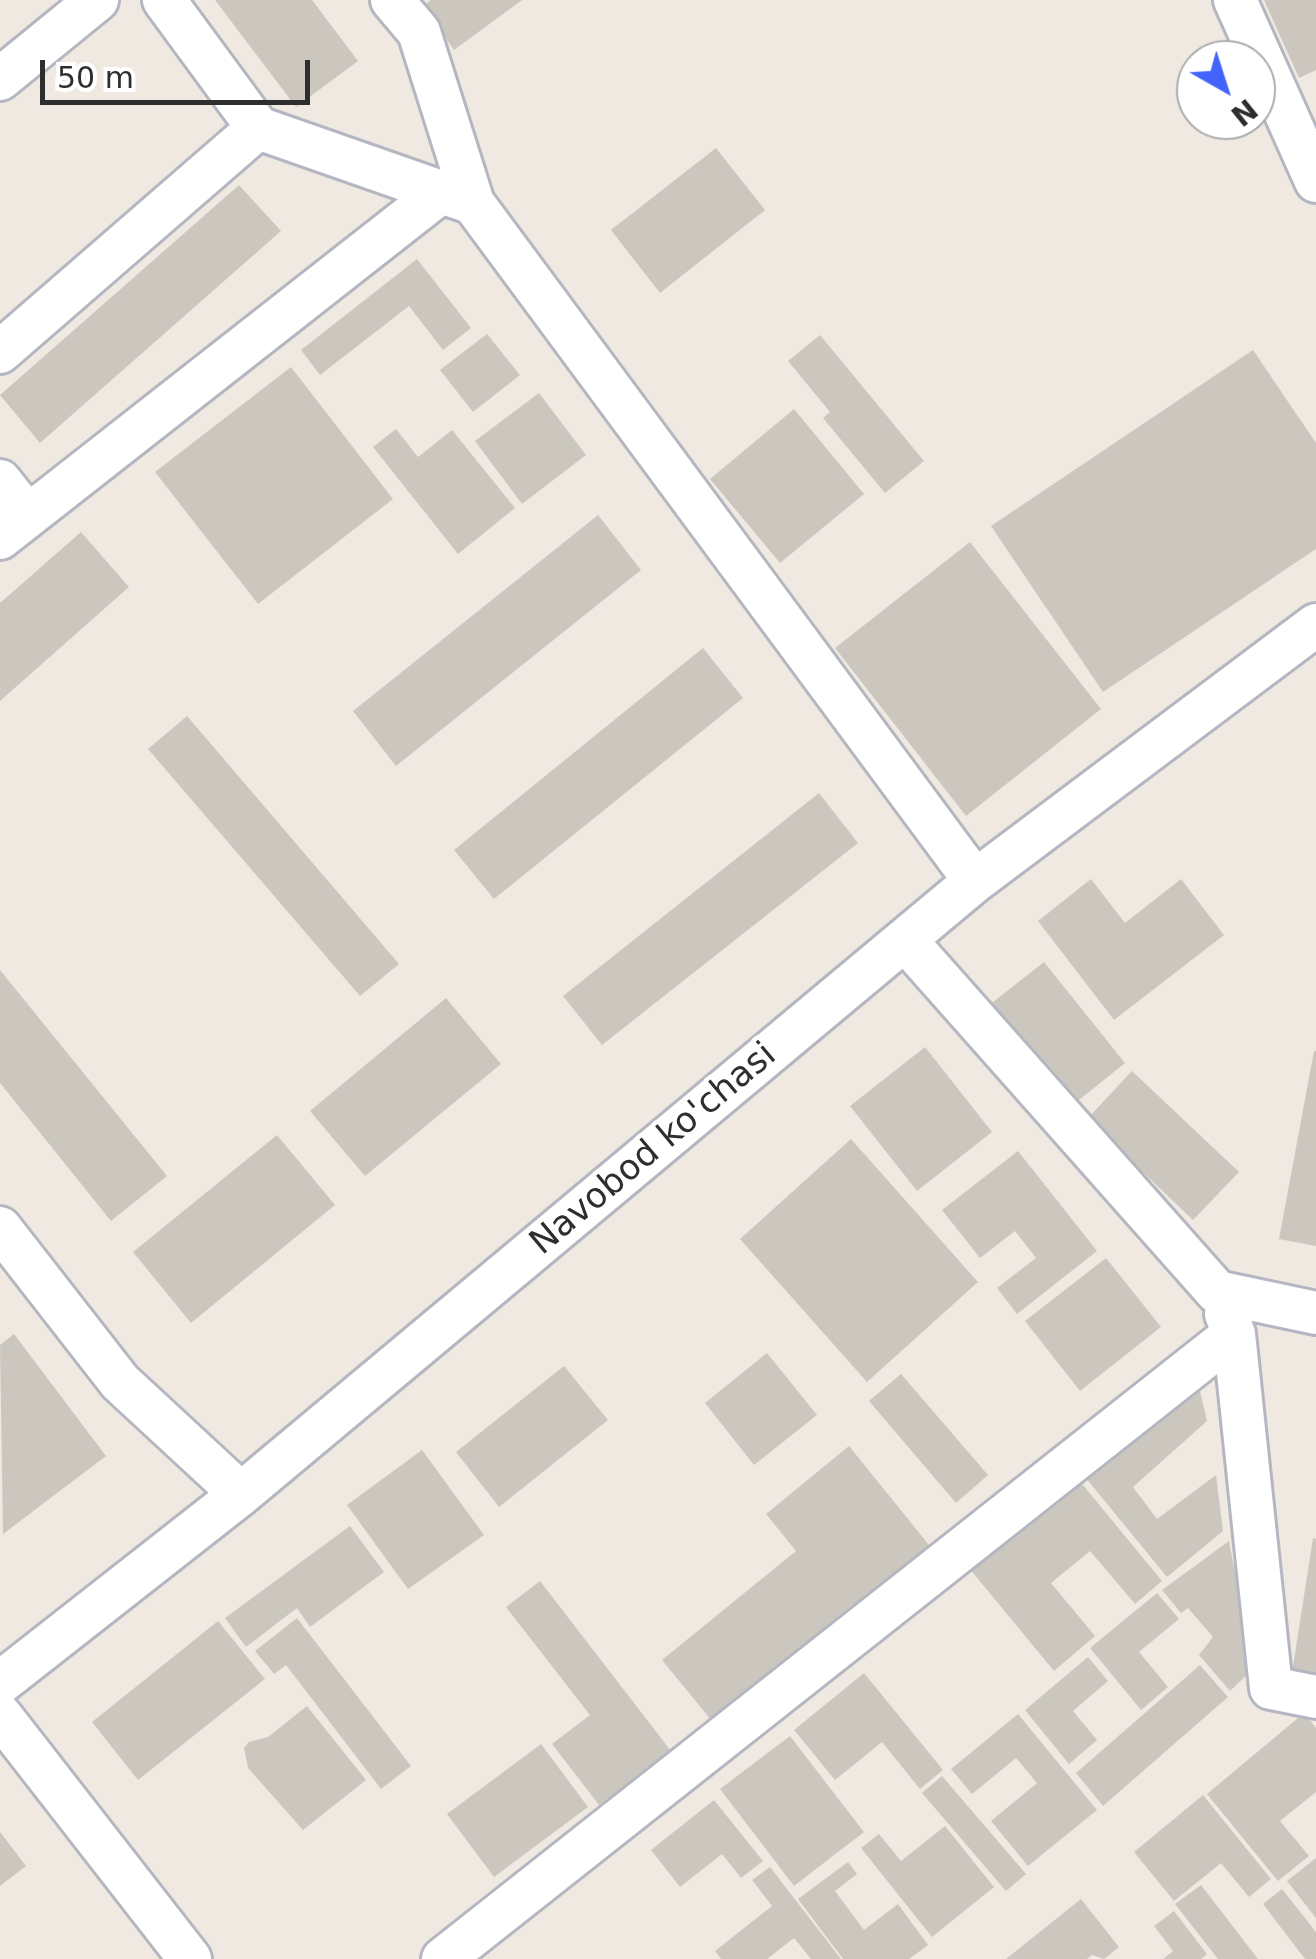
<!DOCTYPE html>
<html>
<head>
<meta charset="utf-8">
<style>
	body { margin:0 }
	#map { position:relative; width:1316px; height:1959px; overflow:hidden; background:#efe9e1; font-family:"DejaVu Sans",sans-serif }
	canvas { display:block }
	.north { position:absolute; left:1176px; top:40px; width:100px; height:100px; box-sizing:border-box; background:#fff; border:2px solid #ababab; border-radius:50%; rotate:141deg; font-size:28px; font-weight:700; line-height:40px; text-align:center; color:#2e2e2e }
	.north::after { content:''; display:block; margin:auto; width:35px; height:45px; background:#4264fb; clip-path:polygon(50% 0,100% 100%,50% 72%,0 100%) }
	.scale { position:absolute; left:40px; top:60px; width:270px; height:45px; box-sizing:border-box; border:5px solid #2e2e2e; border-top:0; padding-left:12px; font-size:30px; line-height:35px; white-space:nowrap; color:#2e2e2e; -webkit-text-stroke:8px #fff; paint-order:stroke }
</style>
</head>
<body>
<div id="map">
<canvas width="1316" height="1959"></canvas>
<div class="north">N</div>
<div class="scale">50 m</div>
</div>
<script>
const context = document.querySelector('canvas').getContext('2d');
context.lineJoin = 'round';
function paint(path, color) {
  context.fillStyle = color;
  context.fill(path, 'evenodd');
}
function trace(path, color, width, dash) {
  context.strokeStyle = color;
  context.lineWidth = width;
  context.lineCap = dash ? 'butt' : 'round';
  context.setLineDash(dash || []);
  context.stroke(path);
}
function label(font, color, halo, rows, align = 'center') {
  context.font = font + ' "DejaVu Sans",sans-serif';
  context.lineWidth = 9;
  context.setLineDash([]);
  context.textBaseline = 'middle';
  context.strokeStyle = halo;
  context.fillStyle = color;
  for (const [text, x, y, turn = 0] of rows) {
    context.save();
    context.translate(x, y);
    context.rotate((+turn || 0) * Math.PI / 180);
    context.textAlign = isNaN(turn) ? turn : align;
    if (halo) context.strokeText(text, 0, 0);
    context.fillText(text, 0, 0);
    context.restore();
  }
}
const building = new Path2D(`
	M215 0H312L358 61 296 107Z
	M431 0H522L454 50 423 6Z
	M1264 0H1316V70L1299 78Z
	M716 148 765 210 660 293 611 230Z
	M239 185 281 231 40 443 0 395Z
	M417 259 471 328 443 350 409 306 320 375 301 350Z
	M487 334 520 375 473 412 440 370Z
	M820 335 924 461 885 493 823 418 830 412 788 361Z
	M1253 350 1316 443V549L1103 692 991 526Z
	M291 367 393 499 258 604 155 472Z
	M539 393 586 455 522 504 475 441Z
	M794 409 864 494 780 563 710 479Z
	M396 429 418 457 452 430 515 508 458 554 373 447Z
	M598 515 641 570 396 766 353 711Z
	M81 532 129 587 0 701V603Z
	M970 542 1101 709 966 816 835 648Z
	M703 648 743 698 494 899 454 850Z
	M187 716 399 964 360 996 148 749Z
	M819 793 858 843 602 1045 563 996Z
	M1091 879 1125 923 1181 879 1224 935 1114 1020 1038 921Z
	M1044 962 1125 1063 1069 1108 988 1006Z
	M0 970 167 1176 111 1221 0 1083Z
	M446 998 501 1064 365 1176 310 1111Z
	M925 1047 992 1132 917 1191 850 1106Z
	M1314 1051H1316V1246L1279 1239Z
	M1132 1071 1239 1172 1193 1220 1087 1119Z
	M277 1135 335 1205 191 1323 133 1252Z
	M851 1139 978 1282 867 1382 740 1239Z
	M1018 1151 1097 1251 1017 1314 997 1288 1036 1258 1015 1231 980 1258 942 1210Z
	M1106 1258 1161 1327 1080 1391 1025 1321Z
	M14 1334 106 1456 3 1534 0 1345Z
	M767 1353 817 1415 754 1465 705 1403Z
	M564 1366 608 1420 499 1507 456 1452Z
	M901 1374 988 1475 956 1503 869 1401Z
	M1198 1383 1207 1421 1133 1487 1157 1519 1216 1475 1223 1531 1167 1577 1085 1477Z
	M849 1446 929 1545 712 1721 662 1660 796 1551 766 1514Z
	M422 1450 484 1535 408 1589 347 1505Z
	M1078 1479 1162 1581 1135 1604 1090 1551 1051 1583 1095 1636 1054 1671 964 1562Z
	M350 1526 384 1572 310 1627 297 1608 246 1647 225 1618Z
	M1313 1538 1316 1539V1676L1292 1673Z
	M1229 1541 1253 1669 1230 1691 1199 1655 1213 1637 1188 1608 1181 1613 1162 1590Z
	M540 1581 671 1751 599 1805 552 1744 590 1715 506 1607Z
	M1157 1593 1179 1619 1139 1652 1168 1687 1141 1710 1090 1648Z
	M297 1618 411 1766 381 1789 286 1665 274 1674 255 1651Z
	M218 1621 265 1679 138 1780 92 1722Z
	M1088 1657 1108 1681 1073 1711 1097 1740 1069 1764 1025 1710Z
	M1200 1665 1228 1697 1103 1806 1076 1773Z
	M864 1673 943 1770 920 1789 882 1742 835 1780 794 1730Z
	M307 1706 366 1780 303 1830 248 1768 244 1748 249 1742 268 1737Z
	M1304 1713 1316 1728V1792L1280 1821 1309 1856 1278 1881 1207 1794Z
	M1018 1714 1097 1810 1028 1866 991 1821 1037 1783 1016 1758 972 1794 951 1769Z
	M790 1736 864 1832 794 1886 720 1789Z
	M541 1744 588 1807 494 1877 447 1814Z
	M942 1776 1026 1874 1006 1891 922 1793Z
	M1203 1795 1271 1879 1249 1897 1221 1863 1174 1901 1134 1852Z
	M714 1800 763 1861 741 1878 722 1854 680 1887 651 1850Z
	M945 1826 994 1887 932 1937 861 1848 879 1834 901 1861Z
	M0 1832 26 1866 0 1886Z
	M1316 1858V1918L1287 1881Z
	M848 1862 857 1874 835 1891 864 1930 898 1904 928 1945 909 1959H843L798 1899Z
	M770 1867 841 1959H811L794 1938 767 1959H721L715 1951 772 1906 752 1880Z
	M1201 1885 1258 1959H1218L1175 1904Z
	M1282 1889 1316 1932V1959H1305L1263 1904Z
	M1081 1899 1119 1947 1104 1959 1092 1955 1087 1959H1006Z
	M1174 1911 1207 1954 1201 1959H1163L1173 1951 1154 1926Z`);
const minor = new Path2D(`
	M164 0 258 128 441 192
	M392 0 419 32 473 203
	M1235 0 1316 181
	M0 79 97 0
	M0 352 258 128
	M0 481 28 516
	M0 538 441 192 473 203 975 881
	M906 941 1217 1292 1316 1313
	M0 1228 120 1382 241 1494
	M1226 1314 1234 1334 1271 1688 1316 1697
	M0 1683 241 1494 975 881 1316 625
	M0 1715 190 1959
	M443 1959 1234 1334`);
const streetNames = [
	["Navobod ko'chasi",654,1150,-40]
];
paint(building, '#cbc7bf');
trace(minor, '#b4b7c1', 48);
trace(minor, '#fff', 42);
label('35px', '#2e2e2e', '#fff', streetNames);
</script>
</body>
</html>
